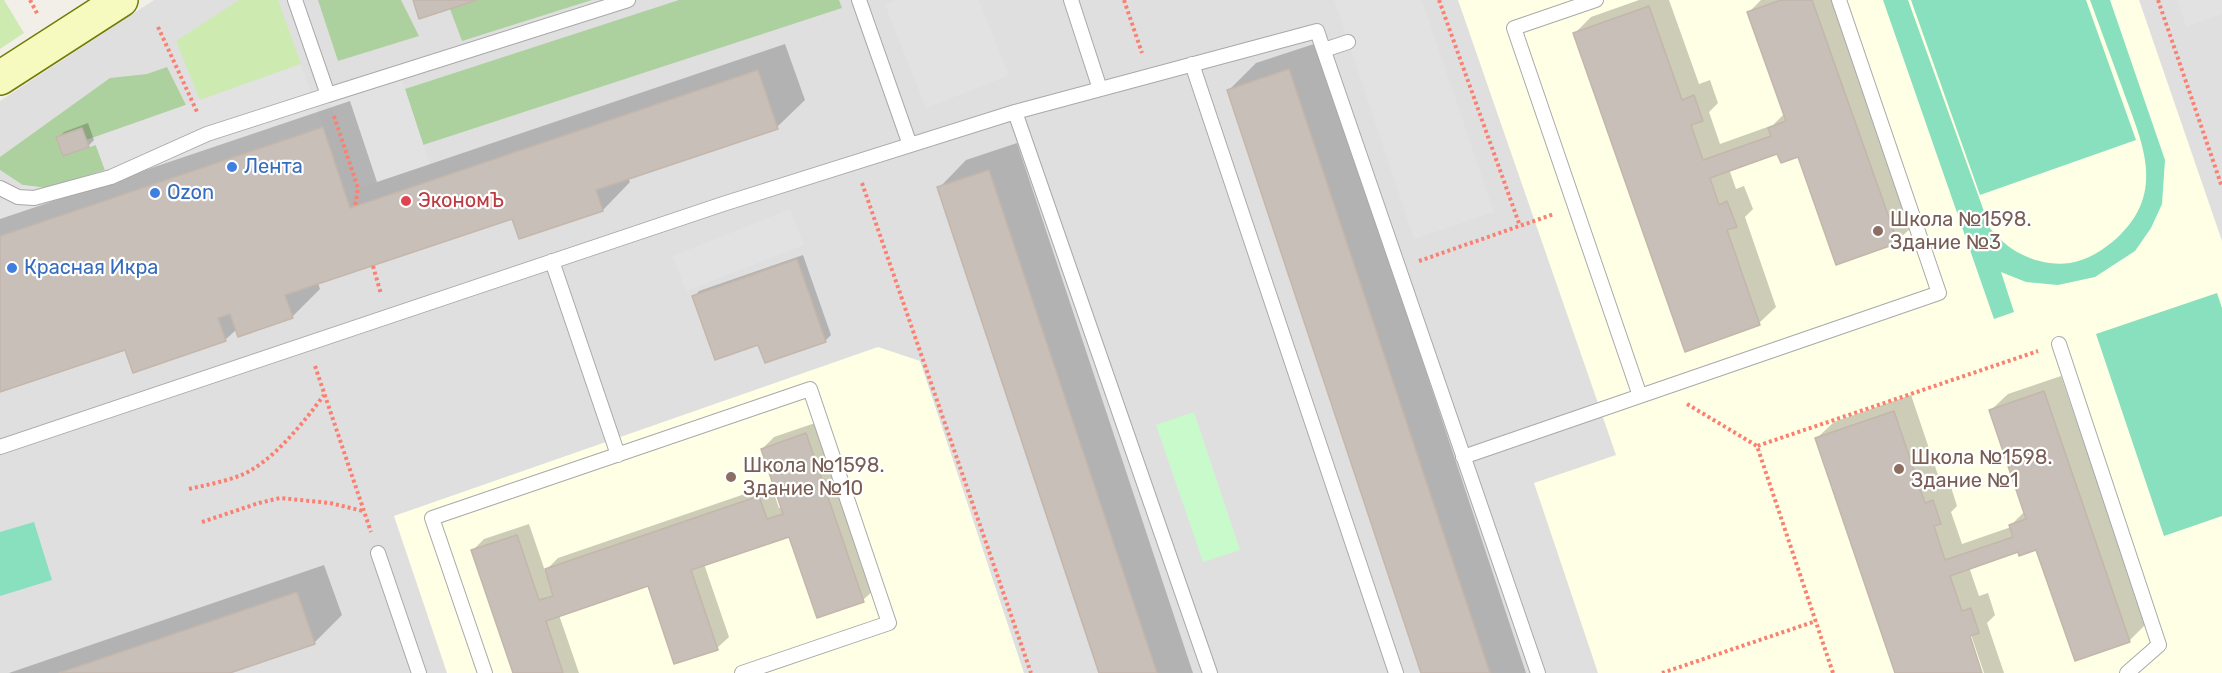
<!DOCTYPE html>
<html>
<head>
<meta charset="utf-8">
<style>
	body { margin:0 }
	canvas { display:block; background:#f2efe9 }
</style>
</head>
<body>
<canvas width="2222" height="673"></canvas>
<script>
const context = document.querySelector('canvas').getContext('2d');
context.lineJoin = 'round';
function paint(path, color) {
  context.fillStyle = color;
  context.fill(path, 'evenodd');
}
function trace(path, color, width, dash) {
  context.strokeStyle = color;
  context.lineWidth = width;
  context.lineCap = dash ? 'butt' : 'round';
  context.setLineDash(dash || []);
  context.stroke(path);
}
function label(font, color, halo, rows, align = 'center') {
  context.font = font + ' Rubik,sans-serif';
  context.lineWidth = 4.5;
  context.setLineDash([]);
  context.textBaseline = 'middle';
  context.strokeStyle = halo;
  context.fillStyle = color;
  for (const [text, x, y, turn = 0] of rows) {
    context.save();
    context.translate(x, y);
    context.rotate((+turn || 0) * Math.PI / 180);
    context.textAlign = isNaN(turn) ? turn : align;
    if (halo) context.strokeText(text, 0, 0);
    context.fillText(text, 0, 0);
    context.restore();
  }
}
const residential = new Path2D(`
	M154 0H2222V673H0V101Z`);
const education = new Path2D(`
	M1458 0H2139L2222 241V673H1598L1534 483 1616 455Z
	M878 347 920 361 1024 673H447L394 516Z`);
const grass = new Path2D(`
	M0 0H4L24 33 0 49Z
	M239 0H278L301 64 200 100 176 41Z`);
const forest = new Path2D(`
	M318 0H401L419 36 338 61Z
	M477 0H592L462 41 450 9Z
	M679 0H839L842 8 423 145 405 89Z
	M167 67 186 105 86 140 56 138 63 156 96 145 105 170 46 188 23 185 0 170V157L110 78 147 74Z`);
const park = new Path2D(`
	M1194 412 1240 550 1203 562 1156 425Z`);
const pitch = new Path2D(`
	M1883 0H1908L1990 228C2008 252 2039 267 2070 263 2088 260 2103 250 2117 238 2167 192 2142 143 2123 90 2112 60 2101 30 2090 0H2110L2165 160 2162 204 2151 228 2135 251 2095 277 2058 285 2026 282 2001 272 2014 312 1994 319Z
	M1911 0H2086L2136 140 1980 195Z
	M2217 293 2222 308V516L2164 536 2096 334Z
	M34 522 52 580 0 596V532Z`);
const parking = new Path2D(`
	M897 0H979L1009 75 926 108 885 5Z
	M1334 0H1422L1494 212 1414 239Z
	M2177 0H2222V14L2186 27Z
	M301 64 323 127 0 236V202L23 185 46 188 105 170 93 138Z
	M399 71 430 165 358 188 328 95Z
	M790 209 804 245 686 291 672 256Z`);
const shadow = new Path2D(`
	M1639 0H1669L1699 84 1710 80 1718 103 1709 112 1720 144 1773 125 1784 114 1749 12 1761 0H1835L1914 225 1897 241 1799 155 1778 152 1729 169 1736 189 1744 186 1753 209 1745 217 1776 307 1759 323 1686 350 1574 34 1591 17Z
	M1317 43 1526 673H1423L1229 90 1256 63Z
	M785 44 805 100 777 127 628 178 630 182 603 210 513 217 318 283 320 289 292 317 237 329 225 340 126 348 0 391V219L350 101 377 182Z
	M88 123 94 140 88 146 58 138 64 132Z
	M1017 143 1193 673H1100L939 188 966 160Z
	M803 255 831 335 825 341 759 343 694 297 699 291Z
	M2061 376 2146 624 2129 641 2037 548 2019 551 1969 567 1979 596 1988 593 1995 615 1987 623 2004 673H1984L1969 629 1966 630 1981 673H1897L1817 438 1834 422 1911 395 1942 487 1950 484 1957 506 1951 512 1962 544 2011 527V525L2025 511 1991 410 2008 394Z
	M818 422 875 589 863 600 790 535 704 564 729 637 717 648 648 584 559 615 579 673H514L472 551 484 539 529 524 545 571 558 558 771 485 779 508 782 507 762 449 774 437Z
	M324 565 342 615 314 643 226 673H9Z`);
const building = new Path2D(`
	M413 0H477L419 19Z
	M1781 0H1812L1898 243 1836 265 1798 157 1781 163 1777 154 1710 178 1719 205 1727 201 1737 227 1727 230 1760 325 1685 352 1573 33 1649 6 1682 100 1694 95 1703 121 1691 125 1703 160 1771 136 1768 128 1786 121 1747 12Z
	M1289 69 1490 673H1421L1227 90Z
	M758 70 778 129 596 190 603 211 519 239 512 219 285 295 293 318 238 337 230 314 218 318 226 341 133 373 125 350 0 392V236L323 127 350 208Z
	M82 128 89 147 63 156 56 137Z
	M989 170 1157 673H1099L937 187Z
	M797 259 826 342 765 363 758 345 715 360 692 296Z
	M2044 391 2130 642 2075 661 2036 550 2019 556 2018 552 1950 576 1962 611 1971 608 1979 633 1970 636 1982 673H1895L1815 438 1894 411 1925 503 1933 500 1941 524 1934 526 1945 560 2013 537 2009 525 2026 519 1989 410Z
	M806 433 864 602 817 618 789 537 691 570 718 650 674 664 648 586 546 621 563 673H513L471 550 517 535 539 600 553 596 545 569 759 496 767 519 783 514 761 449Z
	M297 592 315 644 230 673H59Z`);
const path = new Path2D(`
	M30 0 38 15
	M1124 0 1142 53
	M1439 0 1520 226
	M2158 0 2222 187
	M158 27 198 114
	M334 116 358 188 355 207
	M862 183 1031 673
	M1419 261 1554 214
	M373 266 381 294
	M315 366 371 532
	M1687 404 1757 446
	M189 489C206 485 223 482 239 476 271 464 304 422 324 395
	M202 522 259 503 280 498 330 503 363 511
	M1662 673 1816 621
	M1833 673 1757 446 2038 351`);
const lane = new Path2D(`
	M295 0 328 95 628 0
	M859 0 910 145
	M1071 0 1100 89
	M1596 0 1514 28 1640 396
	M1324 50 1348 42
	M1192 64 1396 673
	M1015 112 1210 673
	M0 188 18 197 34 198 111 177 207 134 328 95
	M552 261 618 455
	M2059 344 2159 645 2127 673
	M0 447 723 204 1015 112 1317 31 1538 673
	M1463 457 1939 293 1839 0
	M378 553 419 673
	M485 673 432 518 810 389 889 623 742 673`);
const secondary = new Path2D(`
	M0 78 121 0`);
const markers = [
	[232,167,6,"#3f7fe0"],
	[155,193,6,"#3f7fe0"],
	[406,201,6,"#e0444e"],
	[1878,231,6,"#8d6e63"],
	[12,268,6,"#3f7fe0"],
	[1899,469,6,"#8d6e63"],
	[731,477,6,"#8d6e63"]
];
const shopNames = [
	["Лента",244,167],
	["Ozon",167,193],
	["Красная Икра",24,268]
];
const healthNames = [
	["ЭкономЪ",418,201]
];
const educationNames = [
	["Школа №1598.",1890,220],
	["Здание №3",1890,243],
	["Школа №1598.",1911,458],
	["Здание №1",1911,481],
	["Школа №1598.",743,466],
	["Здание №10",743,489]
];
paint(residential, '#e0dfdf');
paint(education, '#ffffe5');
paint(grass, '#cdebb0');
paint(forest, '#add19e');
paint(park, '#c8facc');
paint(pitch, '#88e0be');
paint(parking, '#e2e2e2');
paint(shadow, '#0003');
paint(building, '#c7bfb8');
trace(building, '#c4b6ab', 1.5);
trace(lane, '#a9a9a9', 16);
trace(secondary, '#707d05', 36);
trace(path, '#fa8072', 4, [3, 3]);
trace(lane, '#fff', 14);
trace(secondary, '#f7fabf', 33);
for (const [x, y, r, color] of markers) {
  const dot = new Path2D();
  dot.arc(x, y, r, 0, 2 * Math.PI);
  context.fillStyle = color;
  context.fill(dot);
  trace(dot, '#fff', 2);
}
label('20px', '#366cbe', '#fff', shopNames, 'left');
label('20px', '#be3a42', '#fff', healthNames, 'left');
label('20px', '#785e54', '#fff', educationNames, 'left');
</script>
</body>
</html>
